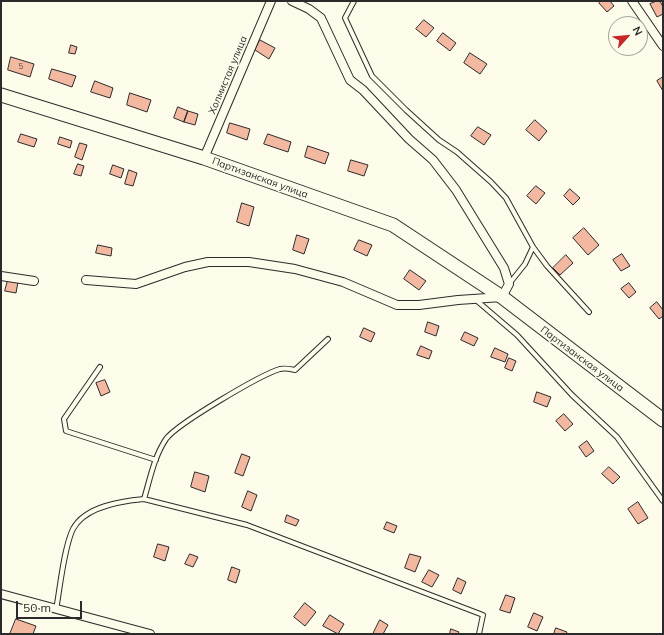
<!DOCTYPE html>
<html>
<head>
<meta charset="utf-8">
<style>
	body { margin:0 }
	#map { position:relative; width:664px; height:635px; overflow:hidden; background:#fdfbea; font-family:Mulish,sans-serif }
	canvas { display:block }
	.frame { position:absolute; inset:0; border:2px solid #2b2b2b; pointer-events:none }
	.north { position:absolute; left:608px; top:16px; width:40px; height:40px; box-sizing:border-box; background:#fdfbea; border:1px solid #a9a89e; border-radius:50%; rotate:63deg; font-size:11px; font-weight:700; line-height:16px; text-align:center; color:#2b2b2b }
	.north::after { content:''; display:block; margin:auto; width:14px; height:18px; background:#c62828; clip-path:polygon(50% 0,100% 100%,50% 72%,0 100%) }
	.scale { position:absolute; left:16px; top:601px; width:66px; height:18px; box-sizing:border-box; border:2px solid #2b2b2b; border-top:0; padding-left:5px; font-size:12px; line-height:14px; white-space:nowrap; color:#2b2b2b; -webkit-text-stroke:3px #fdfbea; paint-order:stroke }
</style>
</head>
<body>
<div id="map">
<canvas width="664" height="635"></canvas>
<div class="frame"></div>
<div class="north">N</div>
<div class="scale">50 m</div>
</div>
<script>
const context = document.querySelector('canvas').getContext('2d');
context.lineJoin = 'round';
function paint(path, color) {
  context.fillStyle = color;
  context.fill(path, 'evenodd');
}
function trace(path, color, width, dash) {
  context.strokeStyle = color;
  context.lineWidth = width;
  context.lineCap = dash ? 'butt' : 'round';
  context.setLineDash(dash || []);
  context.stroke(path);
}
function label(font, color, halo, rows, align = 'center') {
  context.font = font + ' Mulish,sans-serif';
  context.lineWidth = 3;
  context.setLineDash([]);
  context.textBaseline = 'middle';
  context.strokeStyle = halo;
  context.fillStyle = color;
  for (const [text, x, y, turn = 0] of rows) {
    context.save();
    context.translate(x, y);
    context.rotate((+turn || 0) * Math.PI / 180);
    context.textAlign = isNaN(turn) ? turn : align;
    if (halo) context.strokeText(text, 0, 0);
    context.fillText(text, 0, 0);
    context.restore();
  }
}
const building = new Path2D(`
	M601 1H610L614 6 607 12 599 3Z
	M657 1H660L663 7V14L657 17 650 4Z
	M424 20 434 28 426 37 416 29Z
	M443 33 456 43 450 51 437 41Z
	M260 40 275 48 269 59 255 50Z
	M71 45 77 47 75 54 69 53Z
	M470 53 487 64 480 74 464 63Z
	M11 57 34 64 30 77 8 70Z
	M52 69 76 76 72 87 49 79Z
	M663 77V91L657 81Z
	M95 81 113 88 110 98 91 92Z
	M130 93 151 100 147 112 127 105Z
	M178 107 188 111 184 122 174 118Z
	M188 111 198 114 195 125 184 122Z
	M535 120 547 131 539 141 526 130Z
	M230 123 250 129 247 140 227 133Z
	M478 127 491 135 484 145 471 136Z
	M21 134 37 139 34 147 18 142Z
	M268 134 291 142 288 152 264 144Z
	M60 137 72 141 70 148 58 144Z
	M80 143 87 145 82 160 75 157Z
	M308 146 329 153 325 164 305 157Z
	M351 160 368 165 364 176 348 171Z
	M78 164 84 166 81 176 74 174Z
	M113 165 124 169 121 178 110 174Z
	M129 170 137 173 133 186 125 184Z
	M536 186 545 193 536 204 527 196Z
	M570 189 580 198 573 205 564 196Z
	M242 203 254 207 249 226 237 222Z
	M584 228 599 245 588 255 573 238Z
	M297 235 309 239 304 254 293 250Z
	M359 240 372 245 367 256 354 250Z
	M98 245 112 248 111 256 96 253Z
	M622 254 630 266 621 271 613 260Z
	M566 255 573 263 560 275 553 268Z
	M410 270 426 281 419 290 404 279Z
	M8 280 18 282 16 293 5 291Z
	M629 283 636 292 629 298 621 289Z
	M657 302 663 310V316L659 319 650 308Z
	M428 322 439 326 436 336 425 332Z
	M364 328 375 333 371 342 360 337Z
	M465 332 478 338 474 346 461 340Z
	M421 346 432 351 429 359 417 355Z
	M495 348 508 354 505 362 491 357Z
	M509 358 516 361 512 371 505 368Z
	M105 380 110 392 101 396 96 383Z
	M537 392 551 397 547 407 534 402Z
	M564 414 573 424 565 431 556 421Z
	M587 441 594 451 586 457 579 447Z
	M242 454 250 457 243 476 235 473Z
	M609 467 620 477 613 484 602 474Z
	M195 472 209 476 205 492 191 487Z
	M248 491 257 495 251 511 242 507Z
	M638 502 648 518 638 524 628 509Z
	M287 515 299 520 296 526 285 522Z
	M387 522 397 526 394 533 384 529Z
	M158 544 169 547 165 561 154 557Z
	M190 554 198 557 193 567 185 564Z
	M410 554 421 557 415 572 405 568Z
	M232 567 240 570 236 583 228 580Z
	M429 570 439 575 432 587 422 582Z
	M458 578 466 582 461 594 453 590Z
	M506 595 515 598 510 613 500 610Z
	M305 603 316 612 305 626 294 617Z
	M534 613 543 617 537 631 528 627Z
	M330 615 344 624 338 634 323 626Z
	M16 619 36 626 33 634H10Z
	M380 620 388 625 383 634H373Z
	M556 628 567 632 566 634H554Z
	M451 629 459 632 458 634H450Z`);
const lane = new Path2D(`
	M354 1 345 18 372 76 406 110 439 140 457 152 491 182 506 198 533 247 547 266 589 312
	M509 284 525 264 533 247
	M476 300 517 335 572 395 617 437 663 501
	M100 367 64 419 66 431 156 460
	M144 499 247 525 483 615 479 634
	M56 610C60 588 64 547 73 529 85 506 122 501 144 499 150 479 154 457 166 439 177 424 260 375 280 369 284 368 290 369 295 370L328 339`);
const street = new Path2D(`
	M632 1 663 46
	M204 158 271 1
	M1 276 34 281
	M86 280 136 284 185 267 208 262H249L295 269 343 282 397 305H419L458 300 502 297 509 284 504 268 456 190 433 160 409 139 363 90 350 80 321 18 309 9 292 1
	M1 594 150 634`);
const primary = new Path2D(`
	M1 95 204 158 393 225 502 297 663 420`);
const numberNames = [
	["5",21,67]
];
const streetNames = [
	["Холмистая улица",228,75,-67],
	["Партизанская улица",260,178,20],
	["Партизанская улица",582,359,37]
];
paint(building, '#f2b8a0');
trace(building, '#2b2b2b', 1);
trace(lane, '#2b2b2b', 6);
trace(street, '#2b2b2b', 10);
trace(primary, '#2b2b2b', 15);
trace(lane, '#fdfbea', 4);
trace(street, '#fdfbea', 8);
trace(primary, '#fdfbea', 13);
label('8px', '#5d4e48', null, numberNames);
label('10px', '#2b2b2b', '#fdfbea', streetNames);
</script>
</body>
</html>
